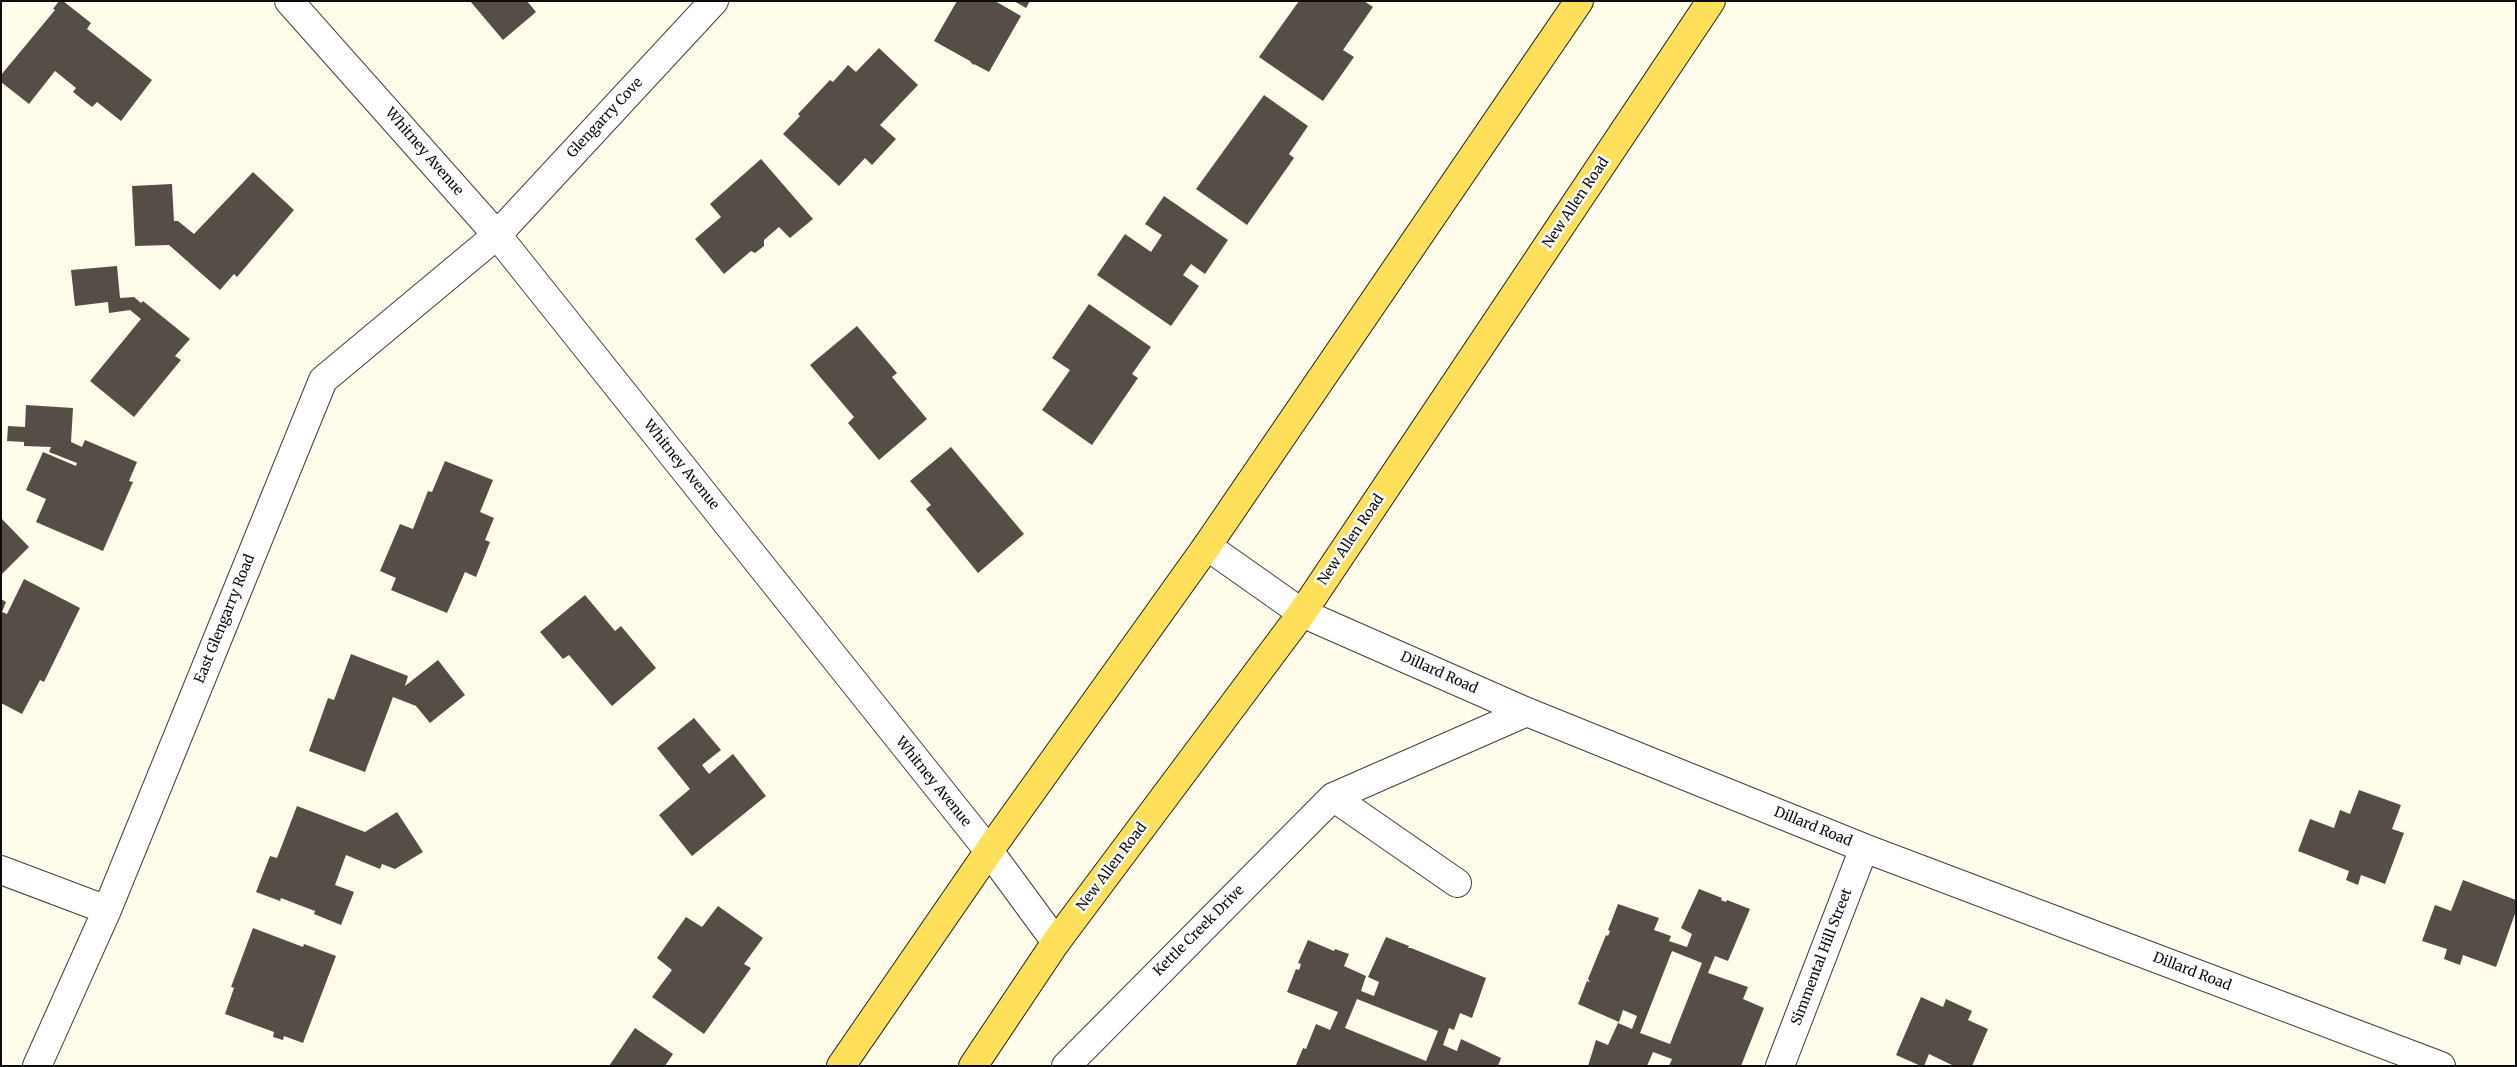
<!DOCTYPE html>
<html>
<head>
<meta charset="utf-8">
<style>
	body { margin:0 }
	#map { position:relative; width:2517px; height:1067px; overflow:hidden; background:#fffceb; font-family:Merriweather,serif }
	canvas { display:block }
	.frame { position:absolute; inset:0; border:2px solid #0c0c0c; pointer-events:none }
</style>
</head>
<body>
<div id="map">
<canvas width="2517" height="1067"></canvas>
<div class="frame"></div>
</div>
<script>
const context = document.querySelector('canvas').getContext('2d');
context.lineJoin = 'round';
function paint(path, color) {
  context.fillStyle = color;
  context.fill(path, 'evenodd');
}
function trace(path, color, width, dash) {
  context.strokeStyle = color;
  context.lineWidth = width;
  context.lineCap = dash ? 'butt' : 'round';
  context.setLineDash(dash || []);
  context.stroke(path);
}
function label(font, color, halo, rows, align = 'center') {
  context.font = font + ' Merriweather,serif';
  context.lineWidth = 5;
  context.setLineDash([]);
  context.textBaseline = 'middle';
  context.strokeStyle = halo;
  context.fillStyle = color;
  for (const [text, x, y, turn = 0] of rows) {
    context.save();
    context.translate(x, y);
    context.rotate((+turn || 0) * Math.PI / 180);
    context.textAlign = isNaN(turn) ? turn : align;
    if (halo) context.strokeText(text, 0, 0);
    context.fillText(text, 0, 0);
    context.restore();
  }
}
const building = new Path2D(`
	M59 1H63L91 23 87 29 152 80 121 121 97 102 92 107 73 92 76 88 55 71 29 104 1 82V75L55 10 53 9Z
	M470 1H527L536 12 503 40Z
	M957 1H995L1021 16 989 72 974 64 973 65 970 61 934 41Z
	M1014 1H1030L1026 8Z
	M1299 1H1364L1373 7 1343 50 1354 57 1323 101 1259 57Z
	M879 48 918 85 880 125 896 139 872 165 865 158 839 186 783 134 800 116 798 114 830 80 833 82 848 65 856 72Z
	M1264 95 1308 126 1289 154 1294 158 1247 225 1196 189Z
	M761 159 813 219 790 238 779 227 764 240V246L755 253 751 251 724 274 695 239 721 217 710 204Z
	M253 172 294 210 237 277 234 274 220 290 169 245 135 246 132 186 172 184 174 221H178L194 234Z
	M1164 196 1228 240 1205 274 1191 264 1183 275 1199 286 1171 326 1097 275 1125 234 1151 252 1162 235 1145 224Z
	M117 266 120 298 134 297 141 303 143 301 190 339 175 356 181 360 134 417 90 381 141 319 130 310 109 313 108 302 75 306 71 270Z
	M1089 304 1151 347 1132 374 1138 378 1092 445 1042 410 1070 370 1052 358Z
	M857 326 897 373 892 377 927 419 879 460 848 423 854 417 810 365Z
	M26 405 73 408 71 442 82 447 85 440 137 462 129 481 133 482 103 551 36 522 46 499 26 490 43 452 76 466 77 463 49 452 51 447 24 446V442L7 441 8 426 25 427Z
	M951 447 1024 534 978 573 926 509 931 505 910 481Z
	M445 461 493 480 480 512 494 518 485 540 490 542 476 577 465 572 447 613 391 590 396 578 380 571 400 524 413 529 428 491 432 492Z
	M1 518 29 547 1 575Z
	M24 579 80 608 44 682 40 680 22 714 1 703V599L6 602 2 612 7 614Z
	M585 595 615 631 621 626 656 668 612 706 569 655 563 659 540 632Z
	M351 654 408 676 405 686 438 660 465 695 430 723 416 706 393 697 365 772 309 751 328 698 334 700Z
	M694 718 721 750 702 765 709 774 733 754 766 796 692 856 659 815 690 789 657 748Z
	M2359 790 2401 805 2392 829 2404 833 2385 884 2361 875 2358 885 2346 880 2349 871 2298 851 2310 819 2334 828 2340 810 2350 814Z
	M297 806 365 832 397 812 423 852 395 869 382 864 380 869 346 855 335 885 354 892 341 925 314 914 315 911 281 898 280 901 256 892 270 856 277 858Z
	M2463 880 2516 900V911L2496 967 2463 955 2460 965 2444 959 2447 949 2422 941 2435 905 2451 911Z
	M1699 889 1722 898 1721 900 1726 902 1727 900 1750 909 1728 961 1715 956 1708 973 1748 987 1743 999 1764 1008 1741 1066H1669L1672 1059 1653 1052 1647 1066H1588L1596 1040 1608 1045 1618 1023 1632 1029 1637 1016 1623 1010 1619 1022 1578 1004 1587 981 1590 982 1588 979 1606 935 1608 936 1610 931 1608 930 1618 904 1659 918 1654 930 1671 936 1669 941 1687 947 1692 934 1681 928ZM1672 951 1702 963 1670 1044 1640 1033Z
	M718 906 763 938 744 964 751 968 704 1034 652 997 672 970 657 958 686 917 702 927Z
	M253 928 303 947 304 944 336 956 303 1043 284 1036 283 1040 273 1037 274 1032 225 1014 234 988 231 987Z
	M1386 937 1409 946 1408 948H1411L1486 978 1472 1018 1460 1013 1454 1030 1449 1028 1443 1045 1457 1051 1461 1039 1501 1058 1498 1066 1296 1065 1303 1048 1306 1049 1316 1024 1330 1030 1338 1012 1287 992 1296 969 1299 970 1301 964 1298 963 1308 940 1334 951 1335 949 1349 954 1344 966 1366 976 1361 991 1374 996 1379 982 1368 977ZM1357 999 1438 1031 1426 1061 1345 1028Z
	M1921 997 1943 1007 1946 999 1972 1011 1968 1020 1988 1029 1972 1066H1954L1929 1054 1924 1066H1921L1896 1055Z
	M635 1028 673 1054 665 1066H609Z`);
const minor = new Path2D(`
	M289 1 497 235 989 851 1056 942
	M1207 546 1302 613 1527 712 1864 848 2441 1066
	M1333 797 1457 883
	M1 870 107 910
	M37 1066 107 910 323 380 497 235 714 1
	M1066 1066 1333 797 1527 712
	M1780 1066 1864 848`);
const major = new Path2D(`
	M841 1066 989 851 1207 546 1579 1
	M973 1066 1056 942 1302 613 1711 1`);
const streetNames = [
	["Glengarry Cove",605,118,-47],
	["Whitney Avenue",424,152,49],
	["New Allen Road",1576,203,-56],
	["Whitney Avenue",681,465,51],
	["New Allen Road",1351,540,-56],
	["East Glengarry Road",225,619,-68],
	["Dillard Road",1439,673,24],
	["Whitney Avenue",933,782,51],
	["Dillard Road",1813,827,22],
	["New Allen Road",1112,867,-53],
	["Kettle Creek Drive",1199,931,-45],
	["Simmental Hill Street",1822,957,-69],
	["Dillard Road",2192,972,21]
];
paint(building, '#564d47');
trace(minor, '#3f3f3f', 30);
trace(major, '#1d1d1d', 30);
trace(minor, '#fff', 28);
trace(major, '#ffe05b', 28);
label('14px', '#0c0c0c', '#fff', streetNames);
</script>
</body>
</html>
